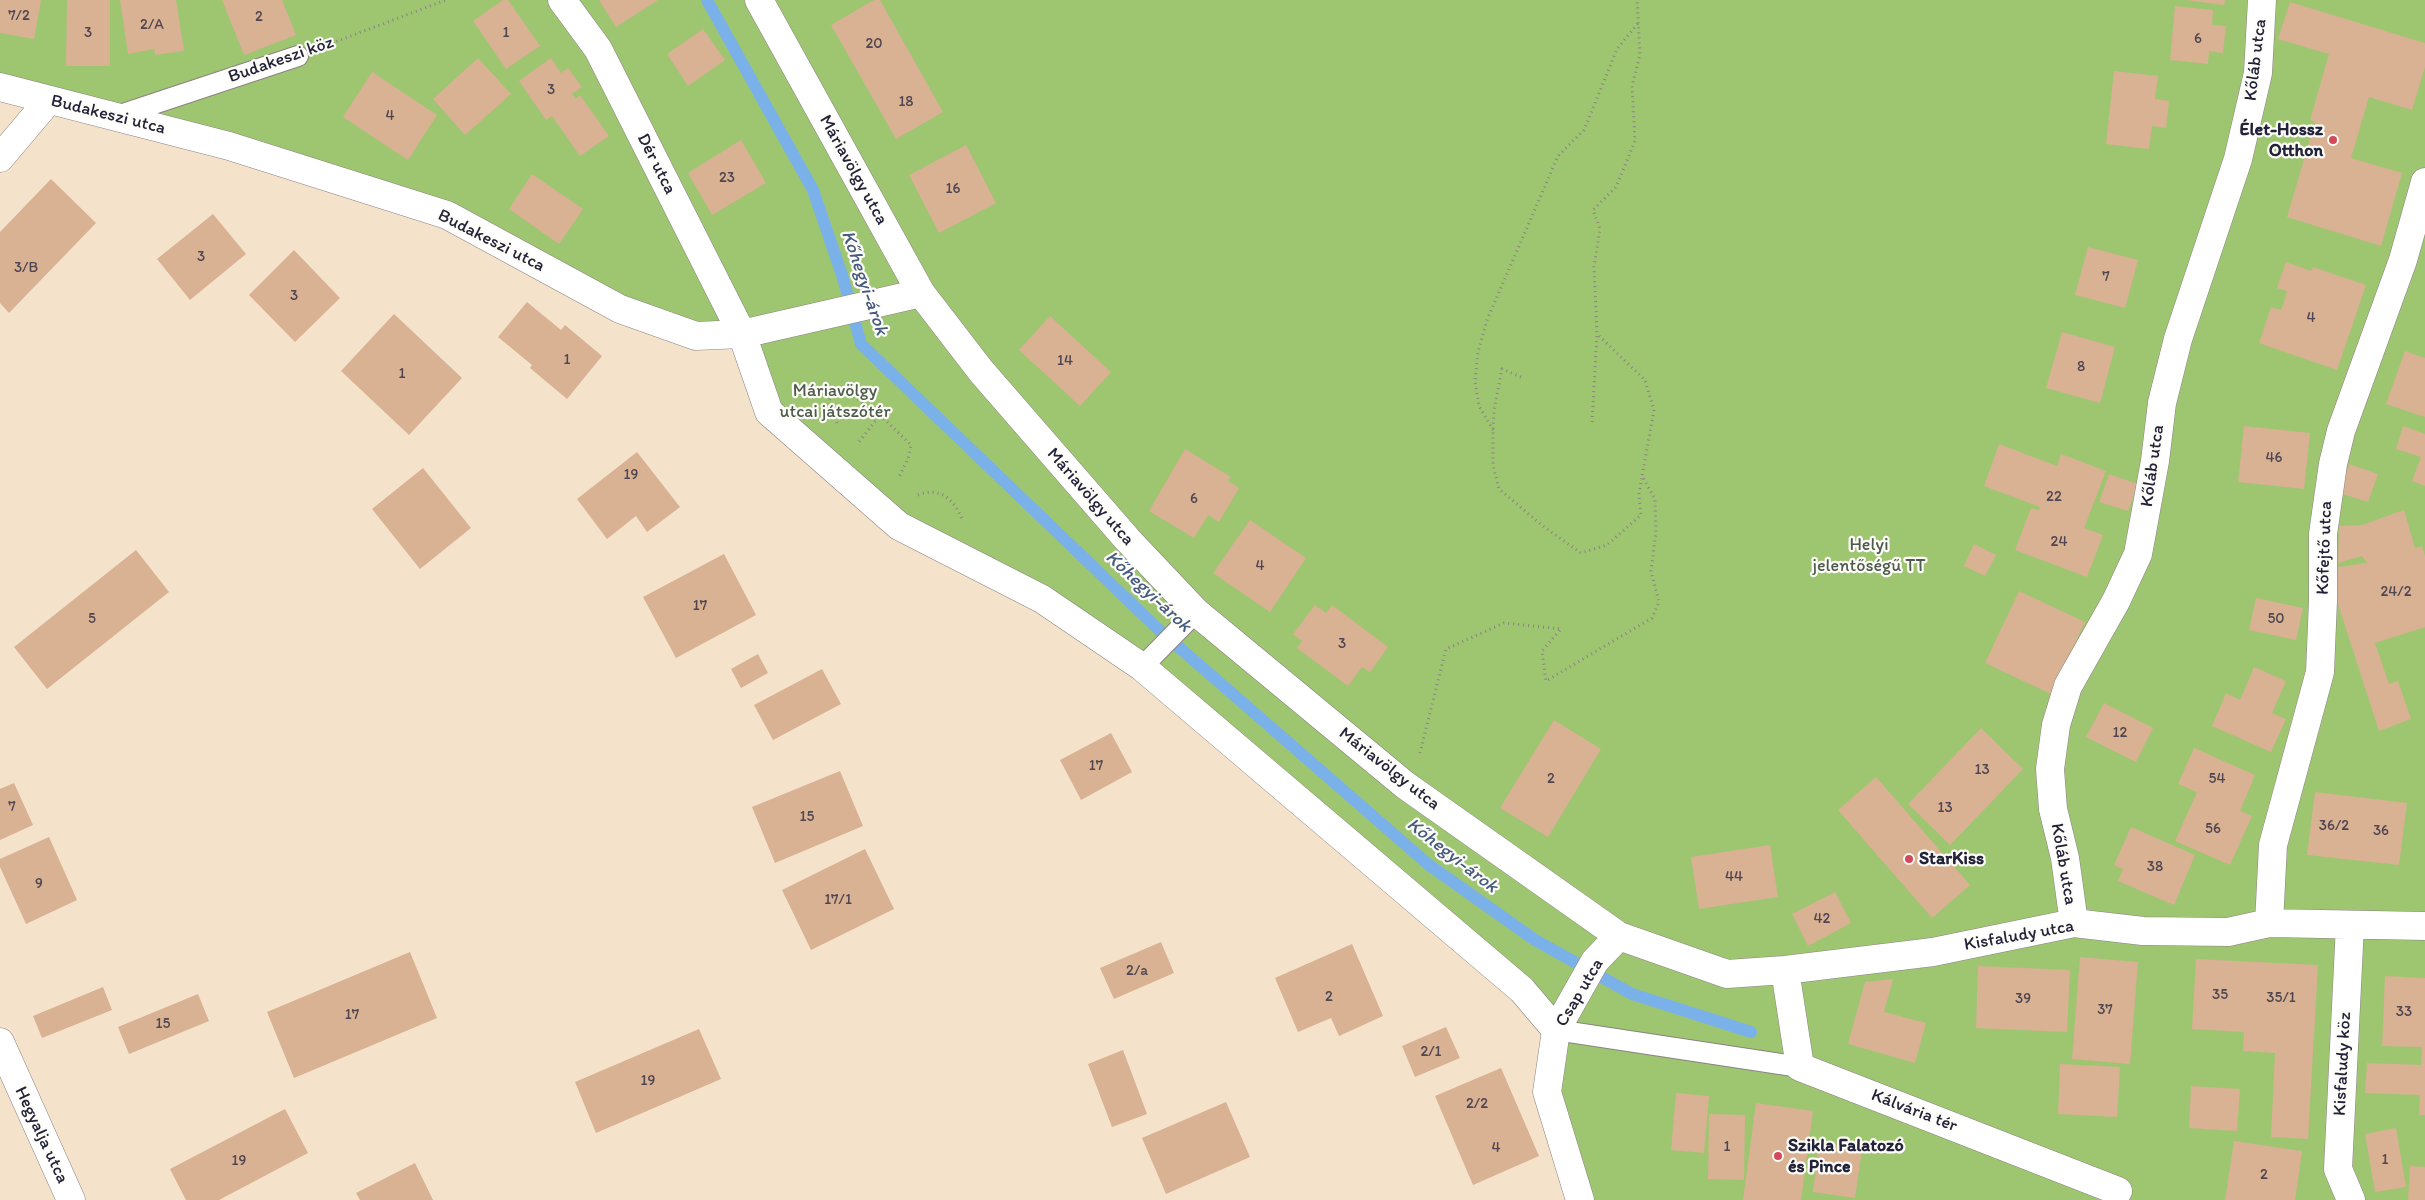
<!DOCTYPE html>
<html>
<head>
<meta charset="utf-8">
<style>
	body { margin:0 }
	canvas { display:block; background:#f4e3ca }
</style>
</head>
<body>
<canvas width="2425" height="1200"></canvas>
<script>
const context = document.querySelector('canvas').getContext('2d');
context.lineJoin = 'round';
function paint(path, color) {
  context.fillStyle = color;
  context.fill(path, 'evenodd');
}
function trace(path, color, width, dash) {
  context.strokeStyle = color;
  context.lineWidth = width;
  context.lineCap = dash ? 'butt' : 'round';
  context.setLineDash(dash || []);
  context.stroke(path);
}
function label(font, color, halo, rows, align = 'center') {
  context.font = font + ' Itim,sans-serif';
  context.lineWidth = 4.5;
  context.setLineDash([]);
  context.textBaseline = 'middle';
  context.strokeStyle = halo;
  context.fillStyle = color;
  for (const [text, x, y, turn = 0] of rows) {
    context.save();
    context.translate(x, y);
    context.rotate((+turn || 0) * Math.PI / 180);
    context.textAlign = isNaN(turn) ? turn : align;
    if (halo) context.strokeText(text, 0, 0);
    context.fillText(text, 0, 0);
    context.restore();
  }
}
const green = new Path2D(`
	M0 0H2425V1200H1580L1547 1092 1556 1030 1142 667 899 526 769 412 742 334 696 336 447 215 0 87Z`);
const stream = new Path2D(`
	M707 0 813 190 842 275 861 344 1158 629 1429 865 1535 940 1632 994 1751 1032`);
const building = new Path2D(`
	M0 0H41L34 39 0 33Z
	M67 0H110V66H66Z
	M120 0H176L184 51 155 55 154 49 128 54Z
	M222 0H282L296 35 244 55Z
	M503 0H508L540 46 506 69 473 21Z
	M599 0H658L616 27Z
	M874 0H880L943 112 896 139 831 25Z
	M2186 0H2225L2224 5Z
	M2290 2 2425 43V67L2412 110 2369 97 2351 158 2402 173 2381 246 2287 217 2315 122 2310 120 2329 54 2278 39Z
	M2175 6 2213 10 2212 25 2226 26 2223 53 2209 51 2208 64 2170 60Z
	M703 29 725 60 688 86 667 54Z
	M478 58 511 94 465 135 433 99Z
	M551 58 561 73 568 68 582 87 572 94 576 99 580 95 609 136 580 156 552 116 546 120 519 81Z
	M2114 71 2158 76 2155 99 2169 101 2166 128 2152 126 2149 149 2106 144Z
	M372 72 437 115 408 160 343 117Z
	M741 140 766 183 712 215 688 173Z
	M966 145 996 203 939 233 909 175Z
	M532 174 583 209 559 244 509 209Z
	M51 179 96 223 9 313 0 303V232Z
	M213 214 246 254 190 300 157 259Z
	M2088 247 2138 260 2125 308 2075 295Z
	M294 250 340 298 295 342 249 295Z
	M2286 262 2311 271 2313 267 2366 285 2337 370 2259 343 2271 307 2281 310 2284 302 2287 291 2277 288Z
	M527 302 561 330 565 325 602 356 567 399 530 368 532 365 498 337Z
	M394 314 462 378 409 435 341 371Z
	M1050 316 1111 372 1080 406 1019 350Z
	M2062 332 2115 347 2100 403 2046 388Z
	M2405 351 2425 358V417L2386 404Z
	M2244 426 2310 433 2304 489 2238 482Z
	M2403 426 2425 434V486L2412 481 2421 457 2396 449Z
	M1999 444 2057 466 2061 454 2106 471 2084 528 2103 535 2087 577 2015 550 2031 508 2039 510 2040 507 1984 486Z
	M1185 449 1231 477 1228 481 1239 488 1219 522 1208 515 1194 538 1149 511Z
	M637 452 680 507 647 532 636 516 607 539 577 499Z
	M2349 464 2378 474 2368 502 2340 493Z
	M423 468 471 528 420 569 372 509Z
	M2109 474 2138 484 2128 511 2099 502Z
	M2404 510 2415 548 2422 546 2425 556V627L2375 643 2389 684 2398 681 2411 719 2379 731 2335 595 2337 567 2367 563 2362 556 2338 563 2339 526 2362 525Z
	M1250 520 1306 558 1270 612 1213 573Z
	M1974 544 1996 555 1985 576 1964 566Z
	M136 550 169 592 47 689 14 647Z
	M724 554 756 615 676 658 643 597Z
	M2019 591 2085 622 2051 694 1985 663Z
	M2256 598 2303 608 2296 640 2249 630Z
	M1315 605 1326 613 1332 605 1388 647 1370 672 1362 667 1348 686 1297 648 1302 641 1293 634Z
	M758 654 768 673 741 688 731 669Z
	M2254 667 2286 681 2272 713 2286 719 2271 752 2212 726 2226 693 2240 700Z
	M822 669 841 704 773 740 754 705Z
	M2104 703 2153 728 2136 762 2086 737Z
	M1554 720 1601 749 1548 837 1500 808Z
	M1981 728 2023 769 1950 845 1908 804Z
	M1111 733 1132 772 1081 800 1060 760Z
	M2194 748 2255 775 2240 811 2252 816 2230 865 2175 841 2197 792 2178 784Z
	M840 771 863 826 775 863 752 807Z
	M1876 777 1970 885 1932 918 1838 810Z
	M14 783 33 825 0 840V789Z
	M2315 792 2407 803 2399 865 2307 855Z
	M2131 827 2195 855 2174 905 2118 881 2123 869 2114 865Z
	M49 837 77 900 26 924 0 867V859Z
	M1770 845 1778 897 1699 909 1691 857Z
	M865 849 894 909 811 950 782 890Z
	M1835 892 1851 923 1808 946 1792 914Z
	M1161 942 1174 973 1114 999 1100 968Z
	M1352 944 1383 1016 1339 1036 1331 1018 1298 1032 1275 978Z
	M410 952 437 1018 294 1078 267 1012Z
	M2080 957 2138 962 2130 1064 2072 1059Z
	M2196 959 2318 965 2308 1139 2271 1137 2275 1053 2243 1051 2244 1032 2192 1029Z
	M1978 966 2070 970 2067 1032 1976 1028Z
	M2385 976 2425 978V1115H2419L2420 1095 2365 1093 2367 1063 2421 1065 2422 1047 2382 1046Z
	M1893 979 1884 1012 1926 1023 1915 1063 1848 1044 1865 982Z
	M103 987 112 1010 42 1038 33 1016Z
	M198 994 209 1021 129 1054 118 1027Z
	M1446 1027 1460 1058 1415 1077 1402 1046Z
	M699 1029 721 1079 596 1133 575 1082Z
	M1123 1050 1147 1114 1112 1127 1088 1064Z
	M2060 1064 2120 1067 2117 1117 2058 1114Z
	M1501 1068 1539 1156 1473 1185 1435 1096Z
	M2191 1086 2240 1089 2237 1131 2189 1128Z
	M1676 1093 1709 1096 1704 1153 1671 1150Z
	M1226 1102 1250 1157 1166 1194 1142 1138Z
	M1756 1103 1813 1111 1801 1200H1743Z
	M285 1109 308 1153 219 1200H186L170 1169Z
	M1709 1114 1745 1115 1744 1180 1708 1179Z
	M2396 1128 2406 1187 2375 1192 2365 1134Z
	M2234 1141 2302 1151 2295 1200H2225Z
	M1819 1143 1862 1149 1855 1198 1813 1192Z
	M415 1163 433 1200H360L356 1193Z
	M2410 1166 2425 1167V1200H2408Z`);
const path = new Path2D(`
	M327 45 446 0
	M1521 377 1502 369 1494 410 1493 430V465L1499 489 1544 527 1581 553 1607 545 1641 515 1639 494 1642 476
	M880 415 911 445 908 459 898 479
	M1592 422 1597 334 1594 267 1600 229 1593 210 1616 187 1635 141 1632 86 1640 54 1637 0
	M837 423 829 400 837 390 855 397 880 415 858 443
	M1493 430 1479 406 1475 381 1478 352 1487 320 1558 156 1584 130 1617 49 1640 21
	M918 495C939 486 954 499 962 519
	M1420 753 1446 649 1504 623 1561 629 1542 651 1546 681 1652 618 1659 602 1651 571 1656 532 1655 499 1642 476 1654 410 1645 380 1597 334`);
const lane = new Path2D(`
	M114 117 298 56
	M1142 667 1196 612
	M1556 1030 1800 1067`);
const street = new Path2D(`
	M562 0 598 49 742 334 769 412 899 526 1042 599 1142 667 1522 990 1556 1030
	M759 0 921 293 981 371 1127 539 1196 612 1405 785 1619 936 1727 974 1785 970 1933 952 2074 923 2143 931 2228 932 2269 923 2425 926
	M0 87 229 146 447 215 620 309 696 336 742 334 921 293
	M0 158 49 100
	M2074 923 2065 858 2053 809 2050 769 2056 725 2068 686 2116 601 2138 554 2155 461 2162 403 2178 339 2238 159 2258 73 2262 0
	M2269 923 2273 845 2320 672 2323 601V534L2333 464 2341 431 2403 260 2425 182
	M2350 925 2338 1169 2351 1200
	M1785 970 1800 1067 2118 1191
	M0 1042 71 1200
	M1580 1200 1547 1092 1556 1030 1595 961 1619 936`);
const markers = [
	[2333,140,5,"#d1495b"],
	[1909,859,5,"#d1495b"],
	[1778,1156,5,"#d1495b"]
];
const numberNames = [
	["7/2",19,16],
	["2",259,17],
	["2/A",152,25],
	["3",88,33],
	["1",506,33],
	["6",2198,39],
	["20",874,44],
	["3",551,90],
	["18",906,102],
	["4",390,116],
	["23",727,178],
	["16",953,189],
	["3",201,257],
	["3/B",26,268],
	["7",2106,277],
	["3",294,296],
	["4",2311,318],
	["1",567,360],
	["14",1065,361],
	["8",2081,367],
	["1",402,374],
	["46",2274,458],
	["19",631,475],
	["22",2054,497],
	["6",1194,499],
	["24",2059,542],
	["4",1260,566],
	["24/2",2396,592],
	["17",700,606],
	["5",92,619],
	["50",2276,619],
	["3",1342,644],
	["12",2120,733],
	["17",1096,766],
	["13",1982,770],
	["2",1551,779],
	["54",2217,779],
	["7",12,807],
	["13",1945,808],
	["15",807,817],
	["36/2",2334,826],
	["56",2213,829],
	["36",2381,831],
	["38",2155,867],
	["44",1734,877],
	["9",39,884],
	["17/1",838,900],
	["42",1822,919],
	["2/a",1137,971],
	["35",2220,995],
	["2",1329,997],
	["35/1",2281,998],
	["39",2023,999],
	["37",2105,1010],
	["33",2404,1012],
	["17",352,1015],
	["15",163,1024],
	["2/1",1431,1052],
	["19",648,1081],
	["2/2",1477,1104],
	["1",1727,1147],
	["4",1496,1148],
	["1",2385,1160],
	["19",239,1161],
	["2",2264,1175]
];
const streetNames = [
	["Budakeszi köz",281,60,-19],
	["Kőláb utca",2256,60,-83],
	["Budakeszi utca",108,115,14],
	["Dér utca",656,164,63],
	["Máriavölgy utca",853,170,61],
	["Budakeszi utca",491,241,27],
	["Kőláb utca",2153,466,-82],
	["Máriavölgy utca",1090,497,49],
	["Kőfejtő utca",2325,548,-88],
	["Máriavölgy utca",1389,769,38],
	["Kőláb utca",2063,864,80],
	["Kisfaludy utca",2019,936,-10],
	["Csap utca",1580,993,-59],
	["Kisfaludy köz",2343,1064,-87],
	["Kálvária tér",1914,1111,21],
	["Hegyalja utca",41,1135,65]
];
const poiNames = [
	["Élet-Hossz",2323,130,"right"],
	["Otthon",2323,151,"right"],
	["StarKiss",1919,859],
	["Szikla Falatozó",1788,1146],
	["és Pince",1788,1167]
];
const parkNames = [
	["Máriavölgy",835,391],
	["utcai játszótér",835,412],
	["Helyi",1869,545],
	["jelentőségű TT",1869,566]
];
const waterNames = [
	["Kőhegyi-árok",864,283,71],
	["Kőhegyi-árok",1148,592,43],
	["Kőhegyi-árok",1452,856,38]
];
paint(green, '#9ec671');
trace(stream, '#7bb1e9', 12);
paint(building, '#d9b193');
trace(lane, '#8b8282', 22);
trace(street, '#8b8282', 29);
trace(path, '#8b8282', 3, [1, 4]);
trace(lane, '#fff', 20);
trace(street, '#fff', 28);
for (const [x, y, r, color] of markers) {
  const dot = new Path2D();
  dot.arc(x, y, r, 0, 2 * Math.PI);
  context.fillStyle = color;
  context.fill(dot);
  trace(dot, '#fdfcf7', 2);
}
label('15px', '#504651', null, numberNames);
label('18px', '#22223b', '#fdfcf7', streetNames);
label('bold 18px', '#22223b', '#fdfcf7', poiNames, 'left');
label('18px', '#4d5b4e', '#fdfcf7', parkNames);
label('italic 19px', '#465b81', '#fdfcf7', waterNames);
</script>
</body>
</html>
